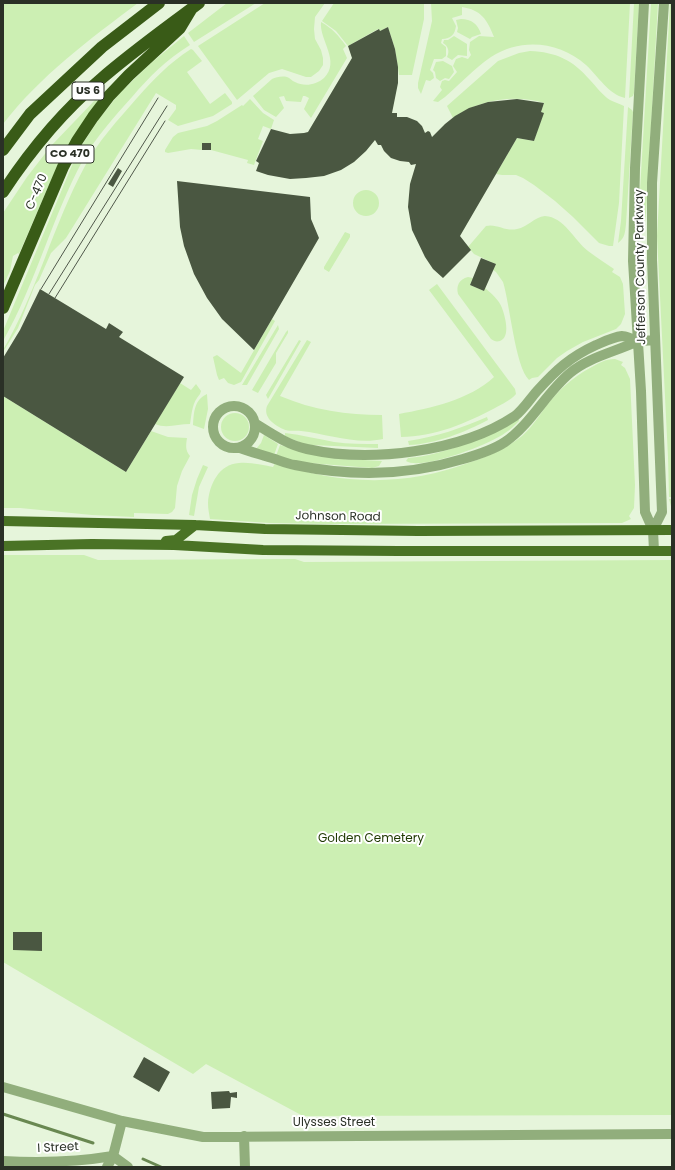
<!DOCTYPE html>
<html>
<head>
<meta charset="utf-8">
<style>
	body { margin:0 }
	#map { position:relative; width:675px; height:1170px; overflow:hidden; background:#e6f5db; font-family:Poppins,sans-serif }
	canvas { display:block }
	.frame { position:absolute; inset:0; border:4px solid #2a3026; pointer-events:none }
</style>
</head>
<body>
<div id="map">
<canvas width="675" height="1170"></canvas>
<div class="frame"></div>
</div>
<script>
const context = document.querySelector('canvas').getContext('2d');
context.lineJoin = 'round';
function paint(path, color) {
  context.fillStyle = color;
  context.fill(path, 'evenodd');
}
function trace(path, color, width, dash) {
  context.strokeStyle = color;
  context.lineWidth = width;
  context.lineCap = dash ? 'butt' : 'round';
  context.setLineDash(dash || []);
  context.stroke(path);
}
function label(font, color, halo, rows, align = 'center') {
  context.font = font + ' Poppins,sans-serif';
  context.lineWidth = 4;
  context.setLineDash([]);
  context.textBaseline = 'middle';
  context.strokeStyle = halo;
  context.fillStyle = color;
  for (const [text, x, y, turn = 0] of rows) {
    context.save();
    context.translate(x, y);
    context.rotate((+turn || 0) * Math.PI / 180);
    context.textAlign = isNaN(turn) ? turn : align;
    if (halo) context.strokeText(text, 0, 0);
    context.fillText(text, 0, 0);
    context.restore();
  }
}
const green = new Path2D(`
	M3 3H138C90 39 40 76 3 124Z
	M227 3H256L194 42 188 33Z
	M265 3H325L315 17 314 29 315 39 321 50 323 58V65L319 71 311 77H306L282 69 269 73 237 100 198 46Z
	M334 3H424V19L412 75H399L395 49 388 27 380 31 378 29 348 46 336 31 322 21Z
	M431 3H630L625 98C608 94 599 77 586 65 560 42 522 37 491 57 475 68 460 84 445 97L438 102 433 101 442 90 440 87 442 81 445 80 449 81 457 72 453 66 456 59 462 57 468 59 471 55 469 50 470 42 479 36 494 37C487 19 481 10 462 7V15L452 18 456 26C455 34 451 39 442 39L441 43 446 47V56L442 59H434L430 70 433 73 434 78 430 81 426 80 421 94 418 88V83L432 21Z
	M634 3H639L634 93 633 96 629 98Z
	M651 3H658L646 215 645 222 640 227H638V225Z
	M670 3H672V510L669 499H671V497H669L668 457 657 236Z
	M461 19C471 19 478 24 481 34L472 37 470 39 457 32 458 28 456 20Z
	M321 22C332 28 339 36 346 46L343 49 347 58 311 118 304 109 309 98 305 96H303L301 102 286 101 284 96 279 97 284 108 276 117 264 110 253 96 272 79C276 77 282 76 287 77 290 78 292 81 295 82 304 87 316 85 324 78 341 61 319 40 321 22Z
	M184 36 190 45C166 60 150 76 132 97 114 117 96 137 83 160 52 217 36 283 3 341V331L78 151 99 119 119 94 151 63Z
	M454 36 467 44V56L458 55 452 60 447 57C450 51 448 46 443 43L444 40H448Z
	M191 49 193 50 202 61 187 72 210 104 225 93 232 102V104L213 116 178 126 168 120 176 109V105L156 93 66 238 51 253 39 280 35 285 18 328 3 352V350C37 292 53 225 85 166 98 141 118 120 137 98 155 78 168 64 191 49Z
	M530 51C556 52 573 60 590 80 596 86 602 95 610 100 614 102 620 104 624 106L619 203 613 246H609L599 243 573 217 555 201 534 185 523 178 516 175H502L496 174 517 138 534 141 543 113 541 112 544 103C513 94 479 100 453 118L447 106 498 61 519 53Z
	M443 61 452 66 454 72 449 79 445 78 440 81 436 78 435 72 433 70 436 62Z
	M96 99 98 100 48 187 19 254 18 253 13 256 10 271 3 286V213L27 177 51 146Z
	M250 99 263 113 274 120 271 129 263 126 258 139 263 141 254 165 247 163 248 160 211 150V143H202V150L191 149 168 153 165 152V150L173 137 178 133 207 126 217 121 242 105 243 106Z
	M628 107 632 110 633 112 626 224C625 232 625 238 618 243L621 221Z
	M353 203a13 13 0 1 1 26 0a13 13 0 1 1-26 0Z
	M545 216C564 217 574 240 588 251 596 257 605 263 614 269L612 272 620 277 623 284 625 314 621 324 616 329 583 342 567 351 557 358 538 377 532 378 529 380C515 366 510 304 503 282L496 272 493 270 495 264 474 254 468 247 486 226C496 223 506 232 517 229 528 227 534 217 545 216Z
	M345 232 350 234V237L329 272 324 269V267Z
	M468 277 473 278 470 285 484 291 485 288C492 294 499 300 502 308 505 316 511 337 500 341 496 342 494 341 491 339L458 294C456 286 459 279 468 277Z
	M437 284 515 389 516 394C511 400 502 404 495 408 467 423 434 437 401 437L399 414C431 408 469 400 494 377L429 290Z
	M272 319 275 321 241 382 234 385 228 383 224 378 219 380 217 375 213 357 217 355 241 373Z
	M278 325 279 329 247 385H242Z
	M288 330V333L276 353V363L258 393 252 390 286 332Z
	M299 340 301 341 268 399 266 395Z
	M307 340 311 342 280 396C313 410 347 415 382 415L383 439C356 445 328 434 301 431 295 430 289 432 283 429 274 425 263 417 267 406Z
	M615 359 623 362 621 365 625 368 630 379 635 485 634 508 629 516 631 519 622 523 329 524 270 523 210 519C209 513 208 509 208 503 209 485 219 464 239 463 251 462 262 465 273 467L275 463C342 485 404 487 471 462 489 456 507 448 522 436 532 427 539 416 547 405 559 390 573 377 590 368 599 363 605 359 615 359Z
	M180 383 191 390 196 384 201 391 200 394C192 403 192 412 190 424 178 424 166 429 155 424Z
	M207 394 208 409 204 429 193 425C194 412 194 400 207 394Z
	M3 396 126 472 151 431 168 437 187 438C186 445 185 450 190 456L182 471 177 486 175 508 172 512 168 514 134 513V517L92 515 20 508H3Z
	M221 427a14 14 0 1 1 28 0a14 14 0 1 1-28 0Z
	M487 417 488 420C465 432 436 444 409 445L408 441C436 437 462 428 487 417Z
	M519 419V421C515 425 510 430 505 433 490 444 422 471 406 461L408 458C447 455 484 436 519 419Z
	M285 433C302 435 318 439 334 442 349 444 363 444 378 444V448L312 445 304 444 285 436Z
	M264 435 278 444 274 455 256 449 261 443Z
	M280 445 320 456 343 459 382 461 379 466 372 468 296 462 276 456Z
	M203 465 208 467 199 487 194 516 189 515 192 495 197 479Z
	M3 555H84L98 560 295 559 304 562 672 560V1115L303 1116 206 1064 193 1074 3 962Z`);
const stream = new Path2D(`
	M3 1114 93 1143
	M143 1159 161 1167`);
const building = new Path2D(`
	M388 27 395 49 398 67V83L392 113H397V117H407L417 121 422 126 425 133 428 131 430 132 432 137 445 124 455 116 469 108 488 102 517 99 544 103 541 112 544 113 534 141 517 138 460 236 471 250 443 278 433 269 425 257 412 230 408 207 409 195 410 184 416 164 411 165 409 162 400 161 391 158 384 151 381 145H378L375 140 366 151 354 162 341 170 324 176 306 178 290 179 268 175 256 171 259 163 256 161 271 129 290 134 304 133 308 132 352 58 348 46 379 29 380 31Z
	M202 143H211V150H202Z
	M118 168 122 171 113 187 108 184Z
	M177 181 310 197 311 219 319 238 254 350 222 319 207 298 194 274 184 246 180 227Z
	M481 258 496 264 484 291 470 285Z
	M40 289 106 329 109 323 123 332 119 337 184 377 126 472 3 396V358L20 330Z
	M13 932H42V951L13 950Z
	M144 1057 170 1072 159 1092 133 1077Z
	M229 1091 230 1093 237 1092V1098L231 1097 230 1108 212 1109 211 1092Z`);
const minor = new Path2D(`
	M644 3 635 168 633 261 641 391 645 512 653 530 654 551
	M213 427a21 21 0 1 1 42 0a21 21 0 1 1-42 0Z
	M256 424C272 434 288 445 307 449 370 463 461 452 515 416 523 410 530 399 537 391 556 370 570 357 596 345 603 342 613 337 622 336 626 336 631 339 636 340 642 342 648 340 654 340
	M240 448C251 452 263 455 275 459 281 461 288 464 295 465 352 477 407 476 463 459 477 455 493 450 505 442 531 424 546 393 570 373 589 357 615 352 638 341
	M653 530 662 512 652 260V183L664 3
	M3 1087 122 1121 203 1137 672 1134
	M244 1136 245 1167
	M113 1156 128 1167
	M3 1161C40 1163 77 1162 113 1156
	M107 1167 113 1156 122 1121`);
const major = new Path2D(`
	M3 521 195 525 265 529 418 531 672 530
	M166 541 176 540 195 525
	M3 546 92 544 174 545 263 550 399 551H672`);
const highway = new Path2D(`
	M3 150 30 114 102 47 159 3
	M3 192C30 151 63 111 101 79 132 52 166 28 199 3
	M3 308 63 167 77 141 93 117 109 96 129 75 180 28 192 8`);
const tram = new Path2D(`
	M41 289 158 98
	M49 294 167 106
	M55 298 165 121`);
const shields = [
	[88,91,32],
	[70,154,48]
];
const shieldNames = [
	["US 6",88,91],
	["CO 470",70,154]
];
const streetNames = [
	["C-470",37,192,-67],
	["Jefferson County Parkway",641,267,-91],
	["Johnson Road",338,517,1],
	["Ulysses Street",334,1123],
	["I Street",58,1148,-3]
];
const parkNames = [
	["Golden Cemetery",371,839]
];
paint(green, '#ccefb3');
trace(stream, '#698851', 3);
paint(building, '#4a5741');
trace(minor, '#91ae7c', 10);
trace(major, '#4a7325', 10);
trace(highway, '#395b17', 12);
trace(tram, '#4f574a', 1);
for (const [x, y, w] of shields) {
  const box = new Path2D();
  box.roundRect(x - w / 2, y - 9, w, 18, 3);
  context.fillStyle = '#fff';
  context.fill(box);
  trace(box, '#2a3026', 1);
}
label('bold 11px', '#2a3026', null, shieldNames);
label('12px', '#2a3026', '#fff', streetNames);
label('12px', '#1e3801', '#fff', parkNames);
</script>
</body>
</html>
